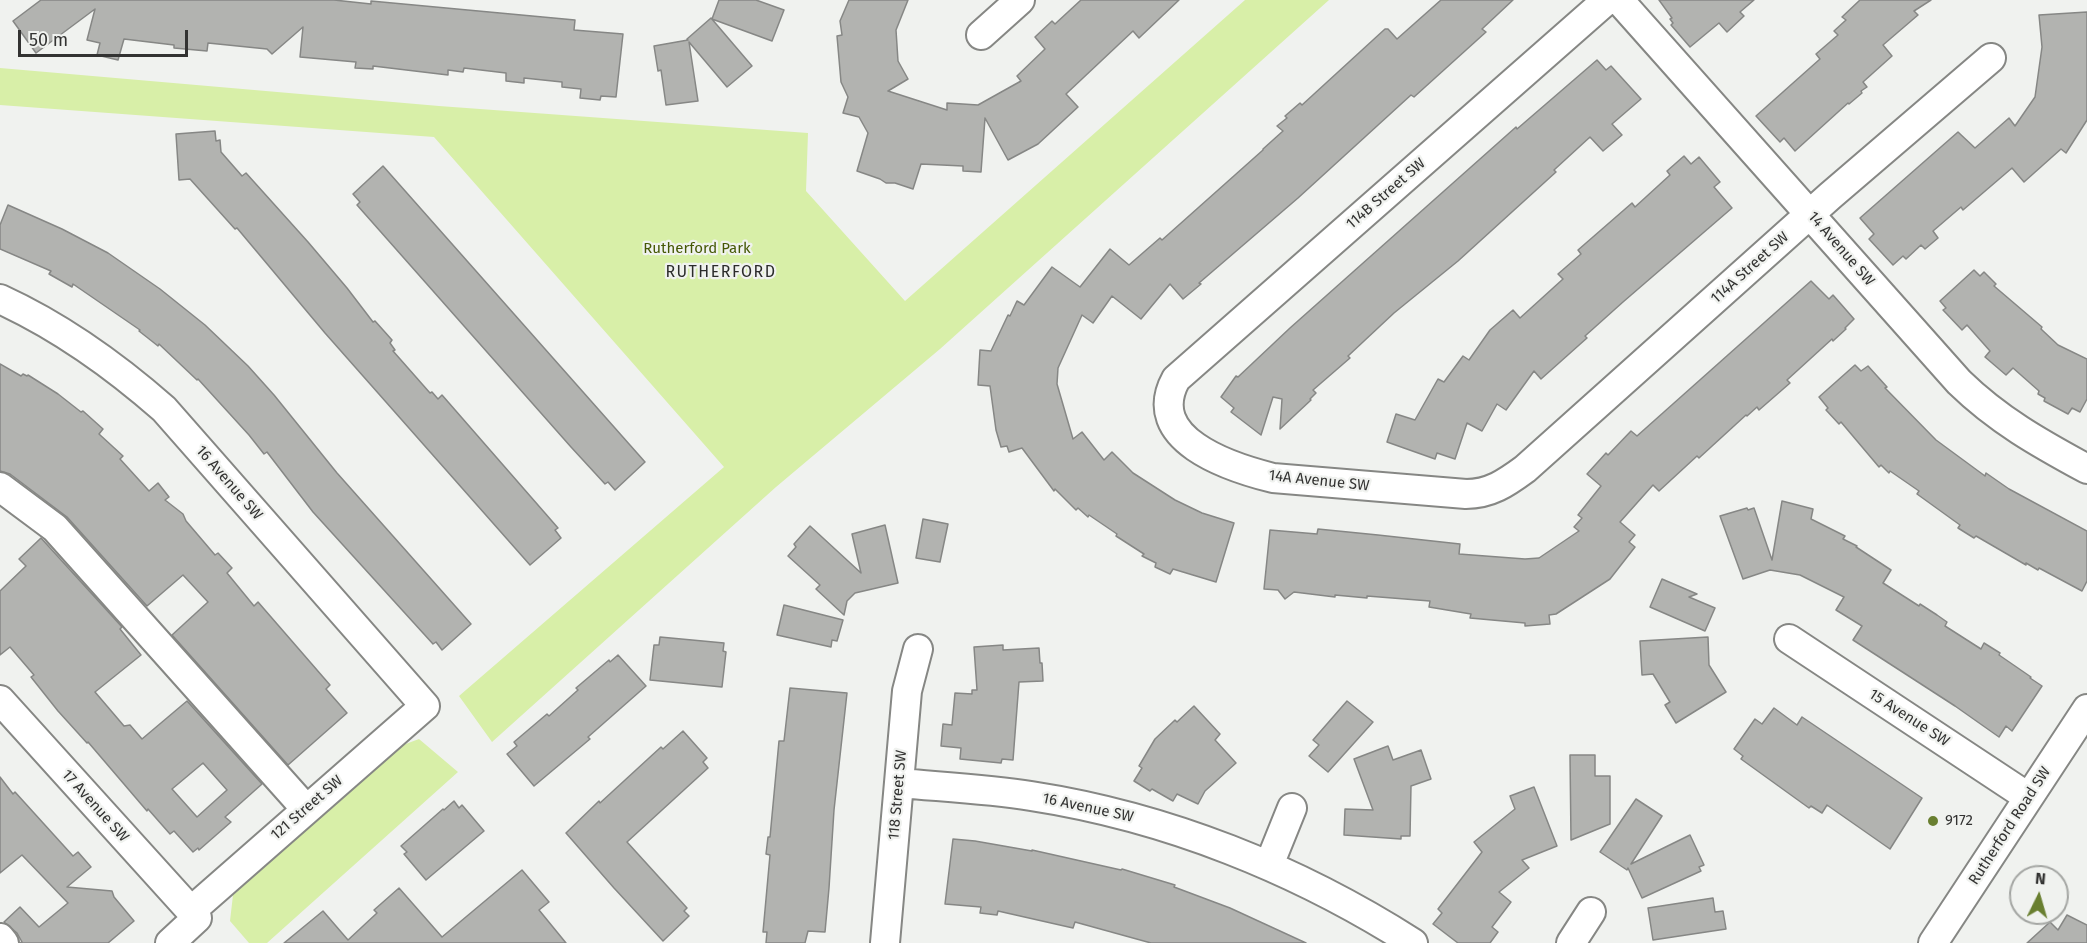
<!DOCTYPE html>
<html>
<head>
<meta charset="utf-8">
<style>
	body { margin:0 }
	#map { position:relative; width:2087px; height:943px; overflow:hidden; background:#f0f2ef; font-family:"Fira Sans",sans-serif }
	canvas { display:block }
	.north { position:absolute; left:2009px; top:865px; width:60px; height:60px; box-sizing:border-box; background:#f0f2ef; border:2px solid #a4a6a3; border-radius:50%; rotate:5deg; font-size:16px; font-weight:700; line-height:24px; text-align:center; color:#333332 }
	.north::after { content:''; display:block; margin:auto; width:21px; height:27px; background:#697f30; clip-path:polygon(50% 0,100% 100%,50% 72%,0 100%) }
	.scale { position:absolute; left:18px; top:30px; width:170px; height:27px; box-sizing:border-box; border:3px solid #333332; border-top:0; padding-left:8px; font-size:18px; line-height:21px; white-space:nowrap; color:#333332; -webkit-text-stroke:4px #f0f2ef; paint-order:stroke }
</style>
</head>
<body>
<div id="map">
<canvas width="2087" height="943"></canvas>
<div class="north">N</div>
<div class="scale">50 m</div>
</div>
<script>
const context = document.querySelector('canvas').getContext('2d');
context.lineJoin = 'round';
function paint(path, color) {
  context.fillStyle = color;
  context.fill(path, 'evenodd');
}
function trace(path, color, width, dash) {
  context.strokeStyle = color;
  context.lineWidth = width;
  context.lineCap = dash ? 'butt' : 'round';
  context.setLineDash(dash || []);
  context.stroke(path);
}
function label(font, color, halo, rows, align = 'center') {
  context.font = font + ' "Fira Sans",sans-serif';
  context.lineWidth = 4.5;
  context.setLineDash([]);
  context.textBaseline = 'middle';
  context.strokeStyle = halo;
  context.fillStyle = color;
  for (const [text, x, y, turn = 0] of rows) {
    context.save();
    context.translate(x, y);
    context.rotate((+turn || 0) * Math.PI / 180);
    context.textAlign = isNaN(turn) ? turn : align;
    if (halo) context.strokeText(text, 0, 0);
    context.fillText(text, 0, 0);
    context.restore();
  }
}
const green = new Path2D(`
	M1245 0H1329L940 349 776 487 492 742 459 696 724 467 434 137 0 105V68L439 106 808 133 806 191 905 301Z
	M419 739 458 772 267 943H249L230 921 233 895 395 748Z`);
const building = new Path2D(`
	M41 0H334L371 4V1L575 20 574 30 623 34 616 97 601 96 600 100 580 98 581 89 562 87V82L524 78V83L506 81V73L464 68 463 72 448 70V75L373 66V69L355 68 356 62 300 57 303 27 272 54 267 49 208 43 207 51 174 48V45L124 39 118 60 97 55 100 43 87 40 95 9 36 53 13 21Z
	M719 0H756L784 10 772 41 712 19Z
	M849 0H908L896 30 898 61 908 79 888 91 947 110V103L978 105 1021 81 1017 76 1045 49 1035 37 1052 21 1055 24 1081 0H1179L1139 38 1133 31 1066 94 1078 107 1038 144 1008 160 985 118 981 172 963 171V166L921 164 913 189 895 183H886L880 179 857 171 868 133 859 117 843 113 848 97 841 82 837 36 842 35 840 21Z
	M1441 0H1513L1482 29 1486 32 1414 97 1411 95 1298 198 1199 283 1201 284 1183 299 1170 284 1141 319 1112 296 1093 323 1082 315 1058 368 1057 384 1073 439 1082 432 1104 460 1112 452 1133 473 1175 500 1202 513 1234 523 1216 582 1173 569 1170 574 1155 567 1156 563 1142 556 1144 554 1116 536 1117 534 1089 515 1088 517 1078 508 1076 510 1055 489 1054 491 1022 448 1009 452 1007 446 1001 447 996 430 990 386 978 385 980 350 991 351 1008 315 1010 316 1017 301 1024 305 1052 267 1080 287 1110 249 1129 265 1160 238 1162 240 1263 150V149L1283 131 1277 126 1287 118 1285 116 1300 103 1302 105 1385 29H1388L1397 39Z
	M1659 0H1754L1740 12 1744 16 1727 32 1719 23 1690 47 1671 25 1673 23 1670 19 1672 18Z
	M1860 0H1931L1914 11 1918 15 1883 45 1892 56 1863 82 1867 87 1861 91 1862 93 1849 104 1848 103 1795 151 1784 138 1780 142 1756 116 1820 59 1816 54 1838 35 1834 31 1846 20 1842 17Z
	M2087 12V120L2066 153 2061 149 2024 182 2012 168 1963 210 1961 207 1933 231 1938 238 1925 249 1921 245 1906 259 1903 256 1893 265 1869 239 1874 234 1860 218 1958 132 1975 148 2009 118 2015 126 2035 97 2042 47 2039 15Z
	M711 18 752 66 727 87 689 42 698 101 666 105 661 70 658 71 654 46 688 40 687 39Z
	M1597 60 1606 70 1611 66 1641 99 1612 124 1622 135 1603 151 1590 137 1554 170 1556 172 1458 261 1394 313 1348 356 1350 358 1313 390 1316 393 1310 399 1311 400 1280 429 1282 399 1273 397 1261 435 1231 412 1234 408 1221 397 1236 376 1238 377 1290 328 1516 127 1517 129Z
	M215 131 216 141 220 140 221 152 242 176 246 173 308 242 347 288 373 322 375 321 392 340 390 343 395 350 393 351 430 393 432 392 438 399 442 395 558 528 555 530 561 538 530 565 325 333 237 228 235 229 190 179 179 180 176 134Z
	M1684 156 1691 164 1699 157 1720 182 1714 187 1732 208 1623 302 1585 336 1587 338 1541 379 1534 371 1506 410 1497 404 1482 431 1467 423 1455 459 1437 453 1435 459 1387 442 1396 414 1415 420 1438 379 1444 382 1463 356 1469 360 1490 330 1513 310 1520 318 1563 279 1558 274 1581 254 1578 250 1632 203 1635 207 1670 175 1667 171Z
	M383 166 645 462 615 490 608 482 605 484 571 447 357 205 360 202 353 194Z
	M8 205 62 229 108 253 160 289 205 325 248 366 274 395 337 473 471 624 442 650 436 642 433 644 313 512 267 452 264 454 249 435 198 379 197 380 159 344 158 346 139 331 140 330 73 284 72 287 49 274 51 271 0 249V225Z
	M1974 270 1980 276 1984 272 1996 284 1994 286 2042 327 2041 329 2058 345 2087 359V399L2080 412 2072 408 2068 414 2044 401 2045 398 2038 394 2039 391 2013 368 2006 375 1985 357 1990 351 1967 325 1962 330 1943 310 1946 308 1940 301Z
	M1811 281 1829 299 1833 295 1854 319 1845 328 1846 329 1833 341 1832 339 1787 380 1790 383 1759 410 1757 407 1747 416 1746 415 1699 458 1697 456 1659 491 1653 485 1620 522 1635 535 1629 542 1635 547 1610 579 1556 614 1549 615 1550 624 1525 626V623L1470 618 1471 614 1429 607 1430 601 1367 596V598L1335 595V597L1294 592 1285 599 1278 590 1264 589 1270 530 1317 534 1318 529 1378 535 1460 544 1459 554 1525 559 1539 558 1579 531 1574 527 1582 518 1578 515 1601 486 1587 474 1606 453 1608 455 1631 431 1637 436Z
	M0 364 21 376 23 374 27 376 28 375 58 394 81 412 83 411 103 429 99 434 123 456 120 459 149 491 158 483 169 497 165 500 183 514 186 521 215 555 218 553 232 568 227 573 254 606 258 602 330 685 326 689 347 713 288 765 172 635 208 602 183 575 147 606 67 517 10 474 0 471Z
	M1855 365 1861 371 1868 366 1887 387 1885 388 1936 440 1985 476 1986 473 2009 489 2087 531V581L2082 591 2039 568 2038 570 2026 563V565L1976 536 1974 538 1958 528 1960 525 1917 494 1919 491 1890 471 1889 473 1881 465 1879 467 1841 422 1839 424 1826 410 1828 408 1819 397Z
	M1782 501 1813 509 1811 519 1845 536 1843 539 1857 546 1856 547 1891 570 1883 583 1919 606 1920 604 1937 615 1947 622 1945 626 1981 649 1984 643 2000 653 1999 655 2031 677 2030 678 2042 686 2012 731 2006 726 1999 737 1955 706 1853 640 1862 626 1836 610 1844 597 1800 575 1770 570 1743 579 1720 516 1747 508 1748 510 1754 508 1772 560Z
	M923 519 948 524 940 562 916 558Z
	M885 525 898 583 855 593 847 601 844 615 816 589 820 585 788 556 796 547 794 544 810 526 861 573 852 534Z
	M41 538 122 627 120 629 141 655 95 692 124 726 130 725 142 739 187 701 262 784 225 817 231 822 199 850 198 848 193 852 174 831 170 834 148 809 147 811 88 742 87 743 58 711 31 677 34 675 10 647 0 655V591L26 566 19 559ZM203 763 227 790 197 817 172 789Z
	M1662 579 1697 594 1689 597 1715 608 1705 631 1650 607Z
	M784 605 843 620 837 641 832 640 831 647 777 635Z
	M660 637 724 643 723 651 726 652 722 687 650 680 654 645H659Z
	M1708 637 1709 665 1726 692 1676 723 1665 705 1670 702 1653 674 1642 675 1640 641Z
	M1003 645V650L1039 648 1040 663H1042L1043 681 1019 682 1013 760 1002 759 1001 763 960 759 961 748 941 746 943 724 952 725 955 693 972 694V690H977L974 647Z
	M618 655 646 686 588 737 590 739 534 786 507 754 517 746 514 742 547 714 549 716 578 690 576 688 609 660 610 662Z
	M790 688 847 693 834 810 829 888 825 932 808 931 805 943H766L767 932H763L770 855 766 854 768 837H770L779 741H784Z
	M1347 701 1373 722 1328 772 1309 756 1319 745 1313 740Z
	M1194 706 1220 734 1215 740 1236 763 1205 791 1198 804 1177 794 1173 801 1152 789 1150 791 1134 781 1142 768 1139 766 1155 739 1175 720 1177 722Z
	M1774 708 1797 725 1802 717 1922 798 1890 849 1827 805 1822 813 1811 806 1809 808 1741 759 1743 756 1734 749 1755 719 1762 724Z
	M683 731 707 758 703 762 708 768 627 842 687 908 684 911 689 916 663 941 614 888 566 833 599 801 600 803 661 747 663 749Z
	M1388 746 1393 760 1421 750 1431 779 1411 786 1410 836H1401V839L1344 835 1345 809 1373 810 1354 759Z
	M1570 755H1595V776H1610V824L1571 840Z
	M0 777 13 794 15 792 73 856 78 852 91 867 67 887 112 891 114 897 134 921 108 943H20L22 942 17 933 4 922 20 907 39 927 68 903 22 855 0 873Z
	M1534 787 1557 846 1522 860 1529 868 1499 892 1511 902 1492 927 1498 932 1490 943H1458L1433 924 1442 913 1438 909 1482 852 1474 842 1515 809 1510 796Z
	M1636 799 1662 816 1631 864 1690 835 1704 865 1699 867 1701 871 1642 898 1628 868 1627 870 1600 852Z
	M454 801 459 808 462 805 484 831 426 880 404 854 407 852 401 846 443 809 444 810Z
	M953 839 975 841 1032 851V850L1121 870 1122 869 1175 885 1174 887 1230 908 1306 943H1151L1075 922 1073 928 998 911 997 915 980 913 981 907 945 904Z
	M522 870 549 902 539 910 566 943H284L323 911 348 940 377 913 374 910 399 888 442 937Z
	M1713 898 1715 912 1723 911 1726 929 1653 940 1648 908Z
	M2067 915 2087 925V943H2027L2050 922 2058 930Z`);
const minor = new Path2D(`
	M1607 0 1176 379C1143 439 1229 467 1273 478L1466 494C1490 494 1506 483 1525 469L1830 196 1991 58
	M1619 0 1959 382C1998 420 2039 443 2087 469
	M981 35 1020 0
	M0 299C61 327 114 365 164 409L425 706 191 911 0 700
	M0 487 55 528 306 809
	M1789 639 2028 797
	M899 783C943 787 988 789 1031 796 1167 817 1297 869 1413 943
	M1269 865 1292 808
	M0 938 4 943
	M170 943 197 918
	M885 943 907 691 918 649
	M1571 943 1591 912
	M1933 943 2087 709`);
const markers = [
	[1933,821,6,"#697f30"]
];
const streetNames = [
	["114B Street SW",1386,194,-41],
	["14 Avenue SW",1841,249,49],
	["114A Street SW",1750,268,-42],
	["14A Avenue SW",1319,481,6],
	["16 Avenue SW",229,483,49],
	["15 Avenue SW",1909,718,33],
	["118 Street SW",898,795,-85],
	["17 Avenue SW",95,806,48],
	["121 Street SW",307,808,-41],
	["16 Avenue SW",1088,808,12],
	["Rutherford Road SW",2010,826,-57]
];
const parkNames = [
	["Rutherford Park",697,249]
];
const poiNames = [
	["9172",1945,821]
];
const neighbourhoodNames = [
	["RUTHERFORD",721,273]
];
paint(green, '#d8efa8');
paint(building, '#b2b3b0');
trace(building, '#868785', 1.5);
trace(minor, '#868784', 32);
trace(minor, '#fff', 28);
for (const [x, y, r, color] of markers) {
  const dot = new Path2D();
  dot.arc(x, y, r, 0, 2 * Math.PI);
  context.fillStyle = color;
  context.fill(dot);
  trace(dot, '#f0f2ef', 2);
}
label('15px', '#333332', '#f0f2ef', streetNames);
label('15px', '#455805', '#f0f2ef', parkNames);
label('15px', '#333332', '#f0f2ef', poiNames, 'left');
context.letterSpacing = '1.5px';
label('16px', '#2b2c2a', '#f0f2ef', neighbourhoodNames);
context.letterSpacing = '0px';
</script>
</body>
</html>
